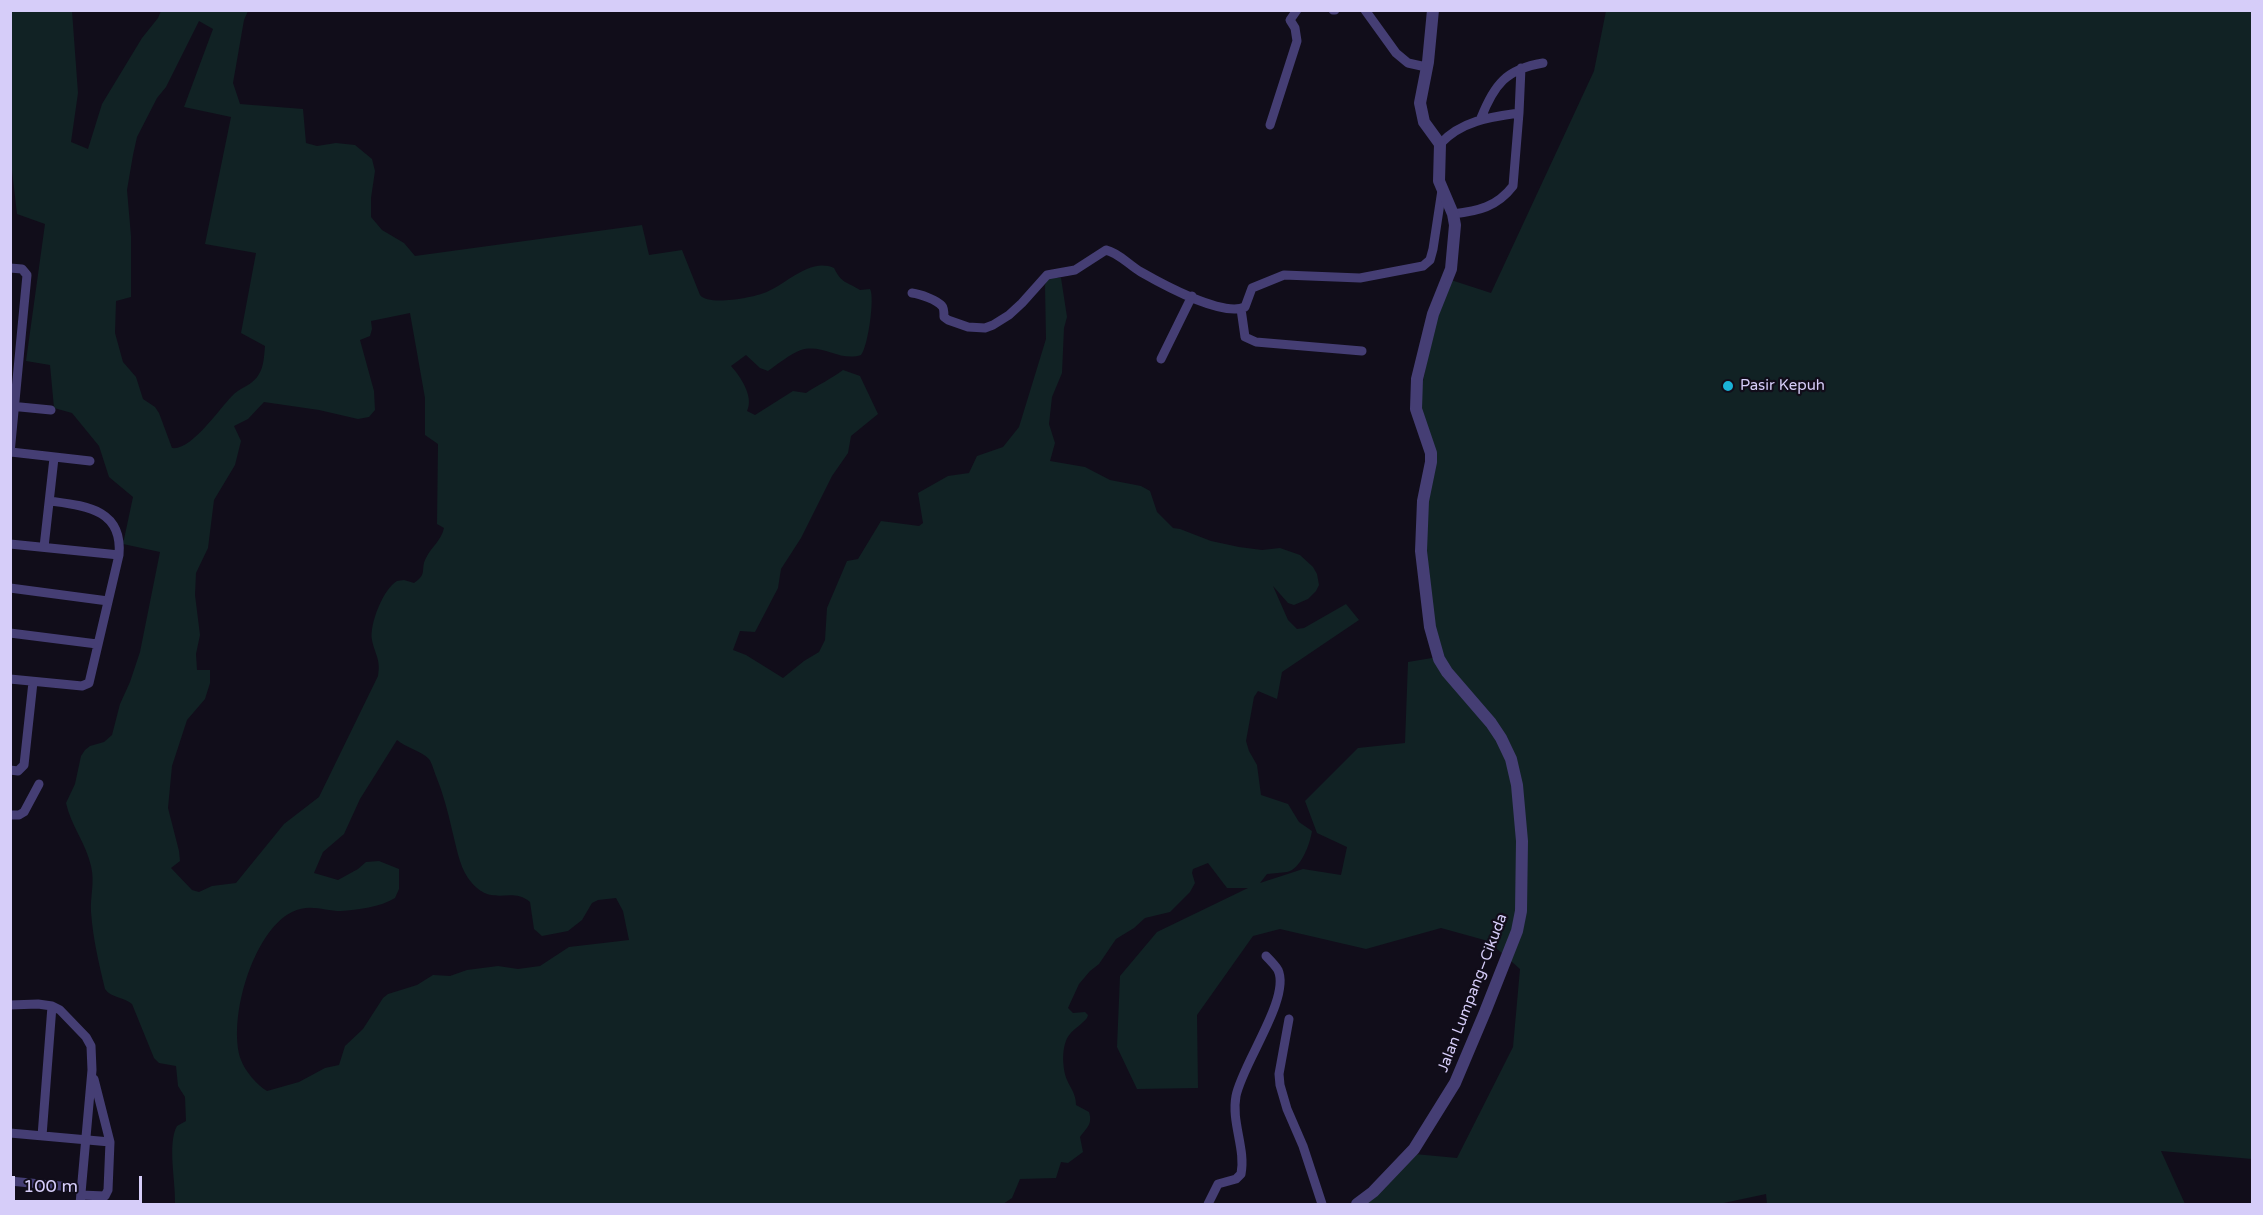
<!DOCTYPE html>
<html>
<head>
<meta charset="utf-8">
<style>
	body { margin:0 }
	#map { position:relative; width:2263px; height:1215px; overflow:hidden; background:#110d1a; font-family:"Varela Round",sans-serif }
	canvas { display:block }
	.frame { position:absolute; inset:0; border:12px solid #d6cdf9; pointer-events:none }
	.scale { position:absolute; left:12px; top:1176px; width:130px; height:27px; box-sizing:border-box; border:3px solid #d6cdf9; border-top:0; padding-left:8px; font-size:18px; line-height:21px; white-space:nowrap; color:#d6cdf9; -webkit-text-stroke:4px #110d1a; paint-order:stroke }
</style>
</head>
<body>
<div id="map">
<canvas width="2263" height="1215"></canvas>
<div class="frame"></div>
<div class="scale">100 m</div>
</div>
<script>
const context = document.querySelector('canvas').getContext('2d');
context.lineJoin = 'round';
function paint(path, color) {
  context.fillStyle = color;
  context.fill(path, 'evenodd');
}
function trace(path, color, width, dash) {
  context.strokeStyle = color;
  context.lineWidth = width;
  context.lineCap = dash ? 'butt' : 'round';
  context.setLineDash(dash || []);
  context.stroke(path);
}
function label(font, color, halo, rows, align = 'center') {
  context.font = font + ' "Varela Round",sans-serif';
  context.lineWidth = 4.5;
  context.setLineDash([]);
  context.textBaseline = 'middle';
  context.strokeStyle = halo;
  context.fillStyle = color;
  for (const [text, x, y, turn = 0] of rows) {
    context.save();
    context.translate(x, y);
    context.rotate((+turn || 0) * Math.PI / 180);
    context.textAlign = isNaN(turn) ? turn : align;
    if (halo) context.strokeText(text, 0, 0);
    context.fillText(text, 0, 0);
    context.restore();
  }
}
const green = new Path2D(`
	M10 11H72L78 93 71 142 88 149 102 104 142 38 158 18 161 11H248L244 20 233 83 240 104 303 109 306 143 317 146 336 143 355 145 372 159 375 171 371 198V217L382 230 404 243 415 256 642 225 649 255 682 250 700 295C708 306 751 298 764 293 785 286 809 257 834 268 842 284 846 281 860 290L870 289C875 297 868 347 861 355 840 362 822 343 801 350 790 354 778 364 768 371L760 368 746 355 731 366C741 377 754 397 747 411L755 415 793 391 806 393C818 385 831 379 843 370L860 376 878 414 851 436 848 453 832 476 801 538 781 569 778 588 755 632 740 631 733 650 746 655 783 678 804 661 819 652 825 640 827 608 847 561 858 559 881 521 919 526 923 523 918 493 948 476 969 473 977 456 1003 447 1019 427 1046 339 1045 285 1048 278H1061L1067 317 1064 328 1062 373 1052 397 1049 424 1055 443 1050 461 1085 467 1110 480 1141 486 1150 491 1157 512 1173 528 1180 529 1211 541 1239 547 1262 550 1280 548 1300 555 1313 567 1317 574 1319 585 1316 591 1308 599 1294 605 1288 603 1273 586 1288 620 1297 629 1304 628 1346 604 1359 620 1282 672 1277 699 1258 691 1254 697 1246 741 1249 751 1257 765 1261 795 1288 804 1299 822 1312 831C1310 844 1301 869 1287 872 1281 873 1274 873 1267 874L1260 883 1303 869 1341 875 1347 847 1317 833 1305 801 1358 748 1405 743 1408 662 1438 657 1428 602 1426 495 1433 461 1421 410V392L1435 318 1451 280 1491 293 1594 71 1606 11H2252V1159L2161 1151 2185 1204H1767L1766 1194 1719 1204H1365L1404 1153 1457 1158 1513 1047 1520 969 1488 941 1441 928 1366 949 1280 929 1253 936 1197 1015 1198 1088 1137 1089 1117 1047 1120 976 1157 932 1248 888H1227L1208 863 1193 869 1192 873 1195 883 1190 892 1170 912 1145 918 1134 928 1116 939 1099 964 1090 971 1079 984 1068 1008 1073 1013 1085 1012 1088 1015 1087 1018C1082 1024 1074 1029 1070 1034 1061 1044 1062 1068 1067 1080 1071 1089 1076 1094 1076 1105L1089 1112C1093 1125 1086 1128 1080 1137L1083 1152 1068 1163 1061 1162 1056 1178 1020 1179 1012 1198 1003 1204H175C176 1182 167 1144 177 1126L186 1121 185 1097 178 1086 176 1066 159 1063 154 1058 132 1004C124 997 111 998 105 989 99 964 93 939 91 912 90 897 95 882 91 866 86 843 71 826 66 803L75 784 81 756 85 750 90 746 104 742 112 735 120 704 130 682 140 652 160 552 123 544 133 497 109 477 99 446 72 413 54 408 50 365 26 361 45 224 17 214 10 153ZM199 21 213 29 184 107 231 117 205 244 256 253 241 333 265 346C264 356 264 366 259 374 254 384 242 387 234 394 220 407 192 451 172 448L159 413 155 407 143 399 136 377 123 362 115 333 116 301 131 297V236L127 190 133 155 137 137 157 98 166 87ZM410 313 425 398V435L438 444 437 524 444 528C441 541 432 546 426 558 420 569 428 574 414 583L404 580 397 581C384 588 369 624 372 640 375 655 381 659 378 676L319 797 284 824 236 883 212 886 199 892 192 890 171 868 180 861 179 851 168 808 172 766 187 720 205 699 210 683V670H197L196 654 200 635 195 595 196 573 208 548 214 500 235 465 241 441 234 426 248 419 264 402 319 410 358 419 369 417 375 410 374 391 360 340 370 336 372 329 371 321ZM397 740C405 747 423 752 429 759 432 763 434 771 436 776 443 793 448 812 452 830 456 845 459 865 468 878 491 910 510 885 530 902L534 929 542 936 568 931 582 920 592 903 598 900 616 898 623 911 629 940 569 947 540 966 518 969 498 966 467 970 450 976 433 975 417 985 388 994 383 998 363 1029 345 1046 339 1065 325 1068 299 1082 267 1091C257 1085 245 1071 241 1060 227 1020 253 931 292 912 310 903 324 911 341 911 357 910 381 907 395 898L399 889V869L379 861 366 862 358 869 338 880 314 873 323 852 344 834 360 799Z`);
const minor = new Path2D(`
	M1333 10H1335
	M1365 10 1396 53 1408 63 1426 67
	M1519 113 1521 68
	M1481 118C1494 85 1506 69 1543 63
	M1270 125 1297 41 1295 28 1290 20 1297 10
	M1440 144C1461 121 1490 117 1519 113L1513 186C1497 207 1478 211 1453 214
	M10 268 22 269 27 275 10 453
	M912 293C920 294 937 300 942 306 944 308 944 313 944 317L948 320 968 327 985 328 993 325 1009 315 1022 303 1047 275 1075 270 1106 250C1119 253 1129 265 1141 272 1162 284 1222 317 1245 307L1252 288 1284 275 1360 278 1423 266 1430 260 1433 249 1442 190
	M1241 309 1245 337 1256 342 1362 351
	M1161 359 1192 296
	M10 406 51 410
	M11 452 90 461
	M10 544 119 555
	M44 547 54 458
	M10 588 108 601
	M10 633 97 644
	M10 679 82 686 89 683 119 555C123 509 86 506 50 501
	M10 770 18 771 24 765 33 682
	M10 815H19L24 812 39 784
	M10 1005 38 1004 52 1006
	M1289 1019 1279 1074 1280 1085 1287 1109 1303 1146 1322 1204
	M10 1133 110 1142
	M42 1136 52 1006 60 1010 86 1037 91 1046 92 1070 80 1204
	M10 1181 81 1188
	M81 1195 105 1196 108 1190 110 1142 94 1079
	M1208 1204 1218 1184 1236 1179 1241 1174C1246 1149 1231 1122 1236 1096 1242 1064 1291 998 1278 970 1275 965 1270 960 1266 956`);
const tertiary = new Path2D(`
	M1357 1204 1373 1192 1414 1149 1455 1083 1485 1012 1517 931 1521 911 1522 841 1517 785 1511 759 1501 738 1491 723 1447 672 1439 659 1430 627 1421 551 1423 501 1431 462V453L1416 409 1417 379 1433 314 1451 269 1455 225 1453 214 1439 181 1440 144 1424 122 1420 103 1428 62 1433 10`);
const markers = [
	[1728,386,6,"#1ab2d7"]
];
const poiNames = [
	["Pasir Kepuh",1740,386]
];
const streetNames = [
	["Jalan Lumpang–Cikuda",1473,993,-69]
];
paint(green, '#112224');
trace(minor, '#453e74', 9);
trace(tertiary, '#453e74', 12);
for (const [x, y, r, color] of markers) {
  const dot = new Path2D();
  dot.arc(x, y, r, 0, 2 * Math.PI);
  context.fillStyle = color;
  context.fill(dot);
  trace(dot, '#110d1a', 2);
}
label('15px', '#d6cdf9', '#110d1a', poiNames, 'left');
label('15px', '#d6cdf9', '#110d1a', streetNames);
</script>
</body>
</html>
